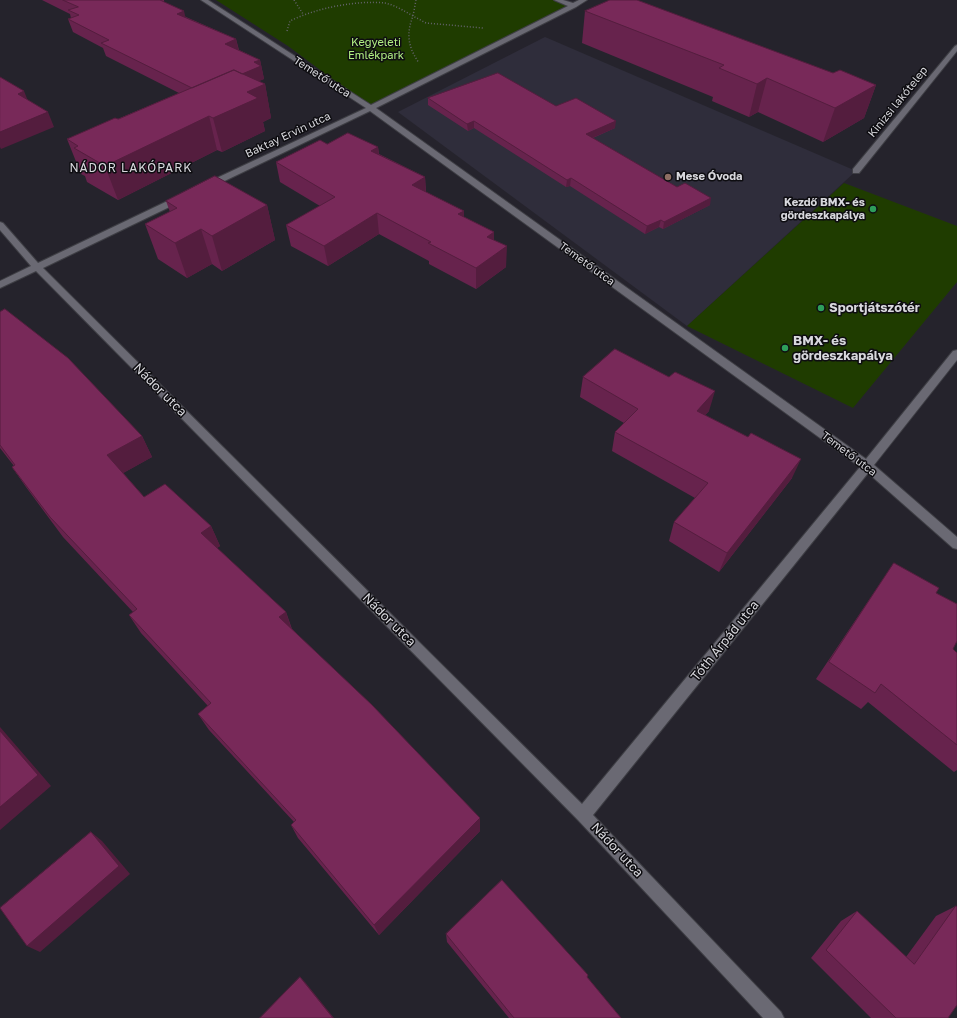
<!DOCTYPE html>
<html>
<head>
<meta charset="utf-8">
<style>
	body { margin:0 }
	canvas { display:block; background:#25232c }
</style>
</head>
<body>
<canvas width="957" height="1018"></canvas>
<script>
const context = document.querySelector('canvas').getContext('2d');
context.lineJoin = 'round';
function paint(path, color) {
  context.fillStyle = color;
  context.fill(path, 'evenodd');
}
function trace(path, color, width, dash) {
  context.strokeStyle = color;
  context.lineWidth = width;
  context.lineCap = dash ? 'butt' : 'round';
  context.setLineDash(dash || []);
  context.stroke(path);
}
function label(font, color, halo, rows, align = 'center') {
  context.font = font + ' "Golos Text",sans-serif';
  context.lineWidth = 3;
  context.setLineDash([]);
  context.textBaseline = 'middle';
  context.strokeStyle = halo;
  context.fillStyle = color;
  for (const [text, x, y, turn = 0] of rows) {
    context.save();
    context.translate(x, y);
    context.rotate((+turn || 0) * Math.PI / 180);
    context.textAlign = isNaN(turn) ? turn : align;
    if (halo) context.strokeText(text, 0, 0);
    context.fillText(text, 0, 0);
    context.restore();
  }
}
const built = new Path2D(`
	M545 37 856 171 687 326 398 112Z`);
const green = new Path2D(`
	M216 0H557L574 6 371 108 288 46Z
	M844 183 957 226V282L853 408 687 326Z`);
const path = new Path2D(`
	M294 0 303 14
	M416 0 413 16 426 23 483 28
	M287 31 290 21C316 8 357 0 385 3 395 5 404 11 413 16 406 34 408 47 419 63`);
const minor = new Path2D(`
	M201 0H208L371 105 568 6 554 0H563L573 3 579 0H587L576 7 376 108 866 459 953 351 957 350V360L874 465 957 537V549L953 548 868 473 593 815 781 1012 784 1018H763L578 820 36 271 0 288V281L31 266 0 230V222L3 223 38 263 178 196H184V200L43 268 582 804 860 467 370 111 210 188H204V184L366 108Z
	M957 45V51L859 173H853V169L955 46Z`);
const wall = new Path2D(`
	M42 0H164V2L186 17 236 39 239 50 260 60 264 79 258 81 265 84 271 118 263 122 265 131 222 152 217 150 118 200 87 182 85 176 81 174 67 139 118 119 179 93 106 56 103 48 73 32 68 19 71 18 70 14Z
	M585 11 833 73 876 85 864 118 823 142 758 112 749 117 712 101 713 97 582 43Z
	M428 98 556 106 615 128 593 138 677 187 710 205 663 229 659 227 645 234 570 186 566 187 474 128 468 131 428 105Z
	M327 144 378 147 379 154 425 177 426 192 464 217 494 232V240L506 267 476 289 429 264V261L379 234 328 266 291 246 286 225 320 206 280 182 276 162Z
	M166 201 267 205 275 240 222 271 212 264 187 278 158 259 145 224 170 212Z
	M0 312 142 436 152 457 123 473 144 497 211 526 220 546 217 548 286 612 292 629 480 831 379 935 298 838 291 825 294 822 209 730 198 714 208 706 141 633 129 615 133 612 63 537 26 487 12 467 14 466 0 448Z
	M583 377 709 411 705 415 792 478 719 572 669 541 674 522 695 498 612 451 615 432 624 423 580 397Z
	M894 563 936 593 953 649 957 653V770L954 772 868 702 861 709 816 679 881 582Z
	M956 906 948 1018H871L811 958 841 921 857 911 906 957 936 916Z
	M446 934 587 977 621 1018H509L447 942Z`);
const shadedWall = new Path2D(`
	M184 11 187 24 177 14Z
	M236 39 239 52 225 44Z
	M260 60 264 79 204 106 254 62Z
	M767 78 758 112 749 117 757 84Z
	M265 84 271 118 263 122 265 131 222 152 213 118 247 92Z
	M876 85 864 118 823 142 835 108Z
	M24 91 30 106 18 94Z
	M48 112 54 127 1 149 0 147V132Z
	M209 116 217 150 118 200 105 166Z
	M474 121V128L468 131 467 124Z
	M616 121 615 128 585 141 586 134Z
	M378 147 380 167 371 151Z
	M425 177 426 198 412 185Z
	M571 178 570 186 566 187 567 180Z
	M711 198 710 205 663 229 664 222Z
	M267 205 275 240 222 271 212 236Z
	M464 211V231L458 214Z
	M377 213 379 234 328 266 324 246Z
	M661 220 659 227 645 234 647 226Z
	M201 229 212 264 187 278 175 243Z
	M494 232V252L487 237Z
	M507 246 506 267 476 289V268Z
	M715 391 709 411 691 431 697 411Z
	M142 436 152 457 118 476 107 455Z
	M801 459 792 478 719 572 727 553Z
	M211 526 220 546 210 553 201 533Z
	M286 612 292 631 279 617Z
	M0 727 51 786 0 830Z
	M480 818V831L379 935 374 925Z
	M91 832 102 841 130 874 40 952 27 946Z
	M300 977 305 982 334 1018H333Z`);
const building = new Path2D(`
	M63 0H160L184 11 177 14 236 39 225 44 260 60 254 62 261 66 242 74 234 70 192 88 101 43 109 40 68 19 79 15 68 10 78 7Z
	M610 0H637L833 73 840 70 876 85 835 108 767 78 757 84 719 68 724 65 585 11Z
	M234 70 265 84 247 92 258 98 213 118 209 116 105 166 74 148 78 146 67 139 115 118 118 119Z
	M498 73 556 106 576 98 616 121 586 134 677 187 685 183 711 198 664 222 661 220 647 226 571 178 567 180 474 121 467 124 428 98Z
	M0 77 24 91 18 94 48 112 0 132Z
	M348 133 378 147 371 151 425 177 412 185 464 211 458 214 494 232 487 237 507 246 476 268 428 243 431 242 377 213 324 246 286 225 335 197 276 162 320 140 327 144Z
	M215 176 267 205 212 236 201 229 175 243 145 224 177 208 166 201Z
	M5 309 68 358 142 436 107 455 144 497 165 484 211 526 201 533 286 612 279 617 372 705 480 818 374 925 291 825 296 820 198 714 211 703 129 615 137 609 50 517 12 467 15 465 0 445V312Z
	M615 349 669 377 675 372 715 391 697 411 748 437 751 433 801 459 727 553 674 522 708 483 615 432 638 409 583 377Z
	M894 563 939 588 936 593 957 604V641L953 649 957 653V745L881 684 875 693 829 662Z
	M0 731 38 775 0 807Z
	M91 832 119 866 27 946 0 908Z
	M502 880 588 975 587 977 621 1018H514L446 934Z
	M956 906 957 907V1005L948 1018H896L826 950 857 911 914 964Z
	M300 977 333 1018H260Z`);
const markers = [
	[668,177,4,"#8d6e63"],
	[873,209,4,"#2e9e5b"],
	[821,308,4,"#2e9e5b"],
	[785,348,4,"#2e9e5b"]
];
const farParknames = [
	["Kegyeleti",376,43],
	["Emlékpark",376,56]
];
const farStreetnames = [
	["Temető utca",322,77,33],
	["Kinizsi lakótelep",898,102,-51],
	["Baktay Ervin utca",288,135,-25],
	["Temető utca",587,264,36],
	["Temető utca",849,454,37]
];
const farPoinames = [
	["Mese Óvoda",676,177],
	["Kezdő BMX- és",865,203,"right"],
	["gördeszkapálya",865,216,"right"]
];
const farNeighbourhoodnames = [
	["NÁDOR LAKÓPARK",131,168]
];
const poiNames = [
	["Sportjátszótér",829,308],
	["BMX- és",793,341],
	["gördeszkapálya",793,356]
];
const streetNames = [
	["Nádor utca",160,390,45],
	["Nádor utca",389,620,45],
	["Tóth Árpád utca",725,641,-51],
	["Nádor utca",617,850,47]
];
paint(built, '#2f2d3b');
paint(green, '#1f3c00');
trace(minor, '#3e3e44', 2);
trace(path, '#65646c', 1.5, [1, 2]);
paint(minor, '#6a6973');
paint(wall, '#67234d');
paint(shadedWall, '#541d3e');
paint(building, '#782959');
trace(building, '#541d3e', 1);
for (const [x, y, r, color] of markers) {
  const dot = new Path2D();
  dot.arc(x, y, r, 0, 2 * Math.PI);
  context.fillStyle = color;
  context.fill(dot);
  trace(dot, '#0e0d11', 1.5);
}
label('11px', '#b0ee82', '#0e0d11', farParknames);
label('11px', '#d8d8dd', '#0e0d11', farStreetnames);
label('bold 11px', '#d8d8dd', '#0e0d11', farPoinames, 'left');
context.letterSpacing = '1px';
label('12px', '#d8d8dd', '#0e0d11', farNeighbourhoodnames);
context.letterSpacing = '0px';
label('bold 13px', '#d8d8dd', '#0e0d11', poiNames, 'left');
label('13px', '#d8d8dd', '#0e0d11', streetNames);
</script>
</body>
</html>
